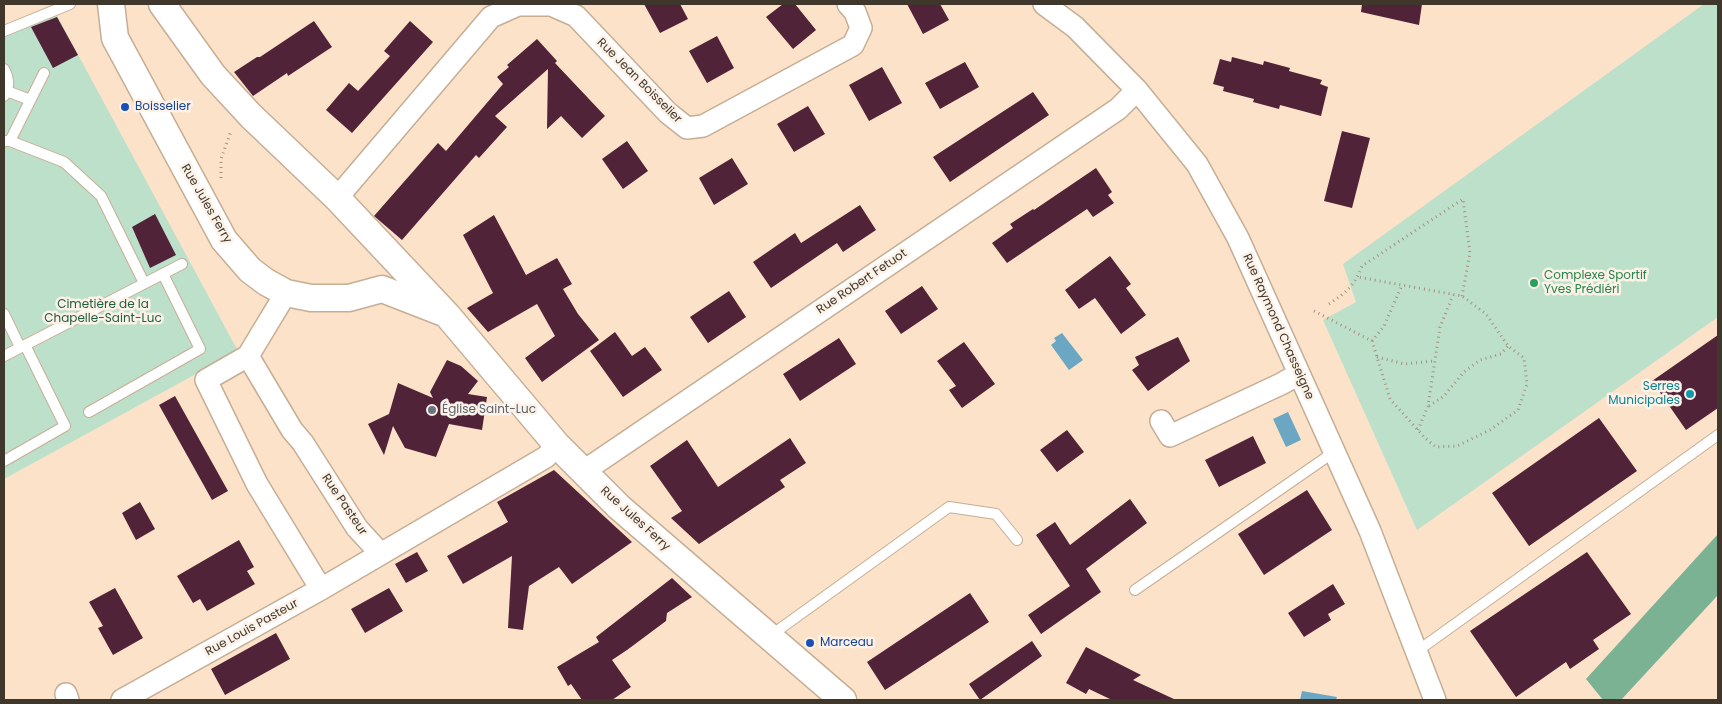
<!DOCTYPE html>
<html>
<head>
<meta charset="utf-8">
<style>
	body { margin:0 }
	#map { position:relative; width:1722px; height:704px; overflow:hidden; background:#fbe2c8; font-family:Poppins,sans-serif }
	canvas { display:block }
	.frame { position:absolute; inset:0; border:5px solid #40372c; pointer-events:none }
</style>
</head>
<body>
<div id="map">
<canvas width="1722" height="704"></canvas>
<div class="frame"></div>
</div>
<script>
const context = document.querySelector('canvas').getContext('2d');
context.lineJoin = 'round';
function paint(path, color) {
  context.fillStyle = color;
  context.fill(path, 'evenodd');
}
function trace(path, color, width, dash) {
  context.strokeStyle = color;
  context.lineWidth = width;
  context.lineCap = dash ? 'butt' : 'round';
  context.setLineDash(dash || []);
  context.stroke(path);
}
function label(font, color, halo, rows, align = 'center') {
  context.font = font + ' Poppins,sans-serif';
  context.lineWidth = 5;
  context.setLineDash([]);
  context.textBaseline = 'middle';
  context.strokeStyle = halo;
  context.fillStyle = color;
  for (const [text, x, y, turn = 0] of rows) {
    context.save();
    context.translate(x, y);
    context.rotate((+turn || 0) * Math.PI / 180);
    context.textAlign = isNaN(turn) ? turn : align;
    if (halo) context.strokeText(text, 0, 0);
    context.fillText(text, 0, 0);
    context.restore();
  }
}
const green = new Path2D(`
	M1704 4H1718V317L1417 530 1323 320 1356 302 1343 264Z
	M55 12 238 351 4 479V37Z`);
const forest = new Path2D(`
	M1718 534V595L1621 700H1603L1586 679Z`);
const water = new Path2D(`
	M1062 333 1083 360 1069 370 1051 345 1056 341 1054 338Z
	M1288 412 1301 440 1286 447 1273 419Z
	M1302 691 1337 697 1336 700H1300Z`);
const building = new Path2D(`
	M644 4H680L688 19 660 33Z
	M783 4H795L816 30 793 49 766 17Z
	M907 4H940L949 20 923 34Z
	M1362 4H1422L1419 25 1361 12Z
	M57 17 78 55 53 68 31 27Z
	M314 21 332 47 288 76 287 73 253 96 234 72 257 57H260Z
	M410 21 433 42 352 133 326 110 349 83 358 91 390 56 384 51Z
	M717 36 734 68 707 83 689 51Z
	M537 39 557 61 555 63 605 116 582 138 561 116 547 129 548 69 495 116 507 127 479 158 476 155 402 240 374 216 438 143 446 151 503 84 497 77 509 67 507 65Z
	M1232 57 1263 65 1264 61 1290 68 1289 71 1322 80 1320 84 1328 87 1321 116 1280 105 1279 109 1253 102 1254 99 1223 91 1224 87 1213 84 1220 59 1231 62Z
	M965 62 979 87 940 109 925 83Z
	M882 67 902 103 869 121 849 85Z
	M1033 92 1049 115 950 182 933 157Z
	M808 106 825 134 794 152 777 124Z
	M1342 131 1370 138 1352 208 1324 201Z
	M627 141 648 171 623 189 602 159Z
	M732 158 748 184 714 205 699 178Z
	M1096 168 1112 192 1108 195 1114 203 1093 217 1087 209 1007 263 992 243 1013 228 1010 224 1033 209 1034 210Z
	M860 205 876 230 843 252 837 243 771 288 753 262 795 233 801 243Z
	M155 214 176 255 150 268 132 227Z
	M494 215 526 275 557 258 572 284 563 289 578 314 599 340 542 382 525 358 555 336 537 304 488 332 467 308 493 293 463 235Z
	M1110 256 1131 284 1126 288 1146 315 1121 334 1095 298 1079 309 1065 290Z
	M922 286 938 309 901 334 885 311Z
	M729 291 746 317 708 343 690 317Z
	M615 332 632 356 645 347 662 370 623 397 590 351Z
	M1718 335V408L1686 430 1652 381Z
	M1178 337 1190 361 1148 391 1132 370 1139 365 1135 357Z
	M839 338 856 364 800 401 783 374Z
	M964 342 995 384 962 408 949 390 956 386 937 361Z
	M447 360 461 366 478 381 468 394 487 397 482 430 449 424 436 457 405 448 393 426 384 455 368 424 389 414 398 383 433 398 430 392Z
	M175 396 228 491 212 500 159 405Z
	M1599 418 1637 471 1529 546 1492 493Z
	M1067 430 1084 452 1057 472 1040 450Z
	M1253 436 1266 463 1219 487 1205 460Z
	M790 438 806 463 780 480 785 487 699 544 671 518 682 511 650 466 687 440 718 487Z
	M554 470 632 542 572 584 559 567 529 586 523 630 508 628 512 556 463 584 447 556 508 522 497 502Z
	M1307 490 1332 530 1264 575 1238 534Z
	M1130 499 1147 523 1086 569 1101 592 1041 634 1028 615 1070 586 1036 535 1055 522 1070 545Z
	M140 502 155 529 136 540 122 513Z
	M239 540 254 567 247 571 255 584 207 611 200 599 193 603 177 576Z
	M417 552 428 571 406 583 395 564Z
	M1587 552 1631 614 1593 640 1599 649 1570 669 1566 662 1516 697 1470 631Z
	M672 578 692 597 667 613 666 621 627 650 612 660 631 687 612 700H582L571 684 568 686 557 667 599 642 596 637Z
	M1333 584 1345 604 1328 614 1331 620 1304 637 1288 613Z
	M115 588 143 638 113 655 98 628 103 626 89 602Z
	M389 588 403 611 365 633 351 609Z
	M970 593 989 622 885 690 867 662Z
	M276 633 290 659 225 695 211 669Z
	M1032 641 1042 656 980 700 969 684Z
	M1086 647 1141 675 1133 680 1176 700H1112L1089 689 1086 694 1066 683Z`);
const path = new Path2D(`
	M221 178V159L231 131
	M1329 304C1347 292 1354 286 1362 266L1463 199 1470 253 1462 296
	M1314 311 1372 341 1390 399 1425 438 1436 447 1457 446 1490 430 1518 410 1527 384 1524 358 1508 346 1486 314 1462 296 1358 277
	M1372 341 1384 326 1402 285
	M1377 357 1404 364 1434 361
	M1429 406 1444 396 1464 372 1480 360 1501 354 1508 346
	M1418 430 1428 406 1440 327 1453 295`);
const service = new Path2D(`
	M4 31 70 4
	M4 69C9 78 10 88 4 96
	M7 91 30 100
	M4 141H10L64 162 101 196 144 283
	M10 141 44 73
	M4 314 20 347
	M4 356 182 264
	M89 412 200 349 163 274
	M4 461 65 426 25 345
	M1135 590 1334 452
	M770 636 949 507 996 514 1017 540
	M1416 652 1718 435`);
const minor = new Path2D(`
	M1044 4 1075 27 1137 90 1197 164 1238 238 1370 531 1435 700
	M337 198 491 17 518 5H551L576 16 668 113 687 128 703 126 853 45 861 28 855 12 848 4
	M286 293 248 356 206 380 257 484 321 589
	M248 356 292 430 303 443 357 528 380 553
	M1161 421 1170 436 1281 384 1299 374
	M584 471 1118 109 1137 90
	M66 694 68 700
	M122 700 321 589 546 457 557 445`);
const tertiary = new Path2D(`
	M111 4 115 38 224 240 250 270 266 282 286 293 311 298H349L382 289 441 312
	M162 4 213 75 251 116 337 198 448 316 557 445 619 507 843 700`);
const markers = [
	[125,107,5,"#1a4fb4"],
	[1534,283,5,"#2e9e5b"],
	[1690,394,5,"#0f9aa8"],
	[432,410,5,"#6b7280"],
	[810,643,5,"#1a4fb4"]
];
const streetNames = [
	["Rue Jean Boisselier",639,81,45],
	["Rue Jules Ferry",206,204,60],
	["Rue Robert Fetuot",862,282,-34],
	["Rue Raymond Chasseigne",1278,327,66],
	["Rue Pasteur",344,505,56],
	["Rue Jules Ferry",635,519,42],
	["Rue Louis Pasteur",252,628,-29]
];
const transitNames = [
	["Boisselier",135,107],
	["Marceau",820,643]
];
const leisureNames = [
	["Complexe Sportif",1544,276],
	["Yves Prédiéri",1544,290]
];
const parkNames = [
	["Cimetière de la",103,305],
	["Chapelle-Saint-Luc",103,319]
];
const cultureNames = [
	["Serres",1680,387],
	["Municipales",1680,401]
];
const worshipNames = [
	["Église Saint-Luc",442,410]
];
paint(green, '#bde0cb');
paint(forest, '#7bb293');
paint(water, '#6ba7c2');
paint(building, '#512338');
trace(service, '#c6ae95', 12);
trace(minor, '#c6ae95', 24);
trace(tertiary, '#c6ae95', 29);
trace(path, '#a3917e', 3, [1, 4]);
trace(service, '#fff', 10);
trace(minor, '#fff', 21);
trace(tertiary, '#fff', 26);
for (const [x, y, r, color] of markers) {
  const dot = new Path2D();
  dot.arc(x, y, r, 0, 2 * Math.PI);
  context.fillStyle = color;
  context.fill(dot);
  trace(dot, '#fcf2e8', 2);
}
label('12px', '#40372c', '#fcf2e8', streetNames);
label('12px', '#164399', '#fcf2e8', transitNames, 'left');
label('12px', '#27864d', '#fcf2e8', leisureNames, 'left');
label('12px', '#206041', '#fcf2e8', parkNames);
label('12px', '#0d838f', '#fcf2e8', cultureNames, 'right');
label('12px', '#5b616d', '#fcf2e8', worshipNames, 'left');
</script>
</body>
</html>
